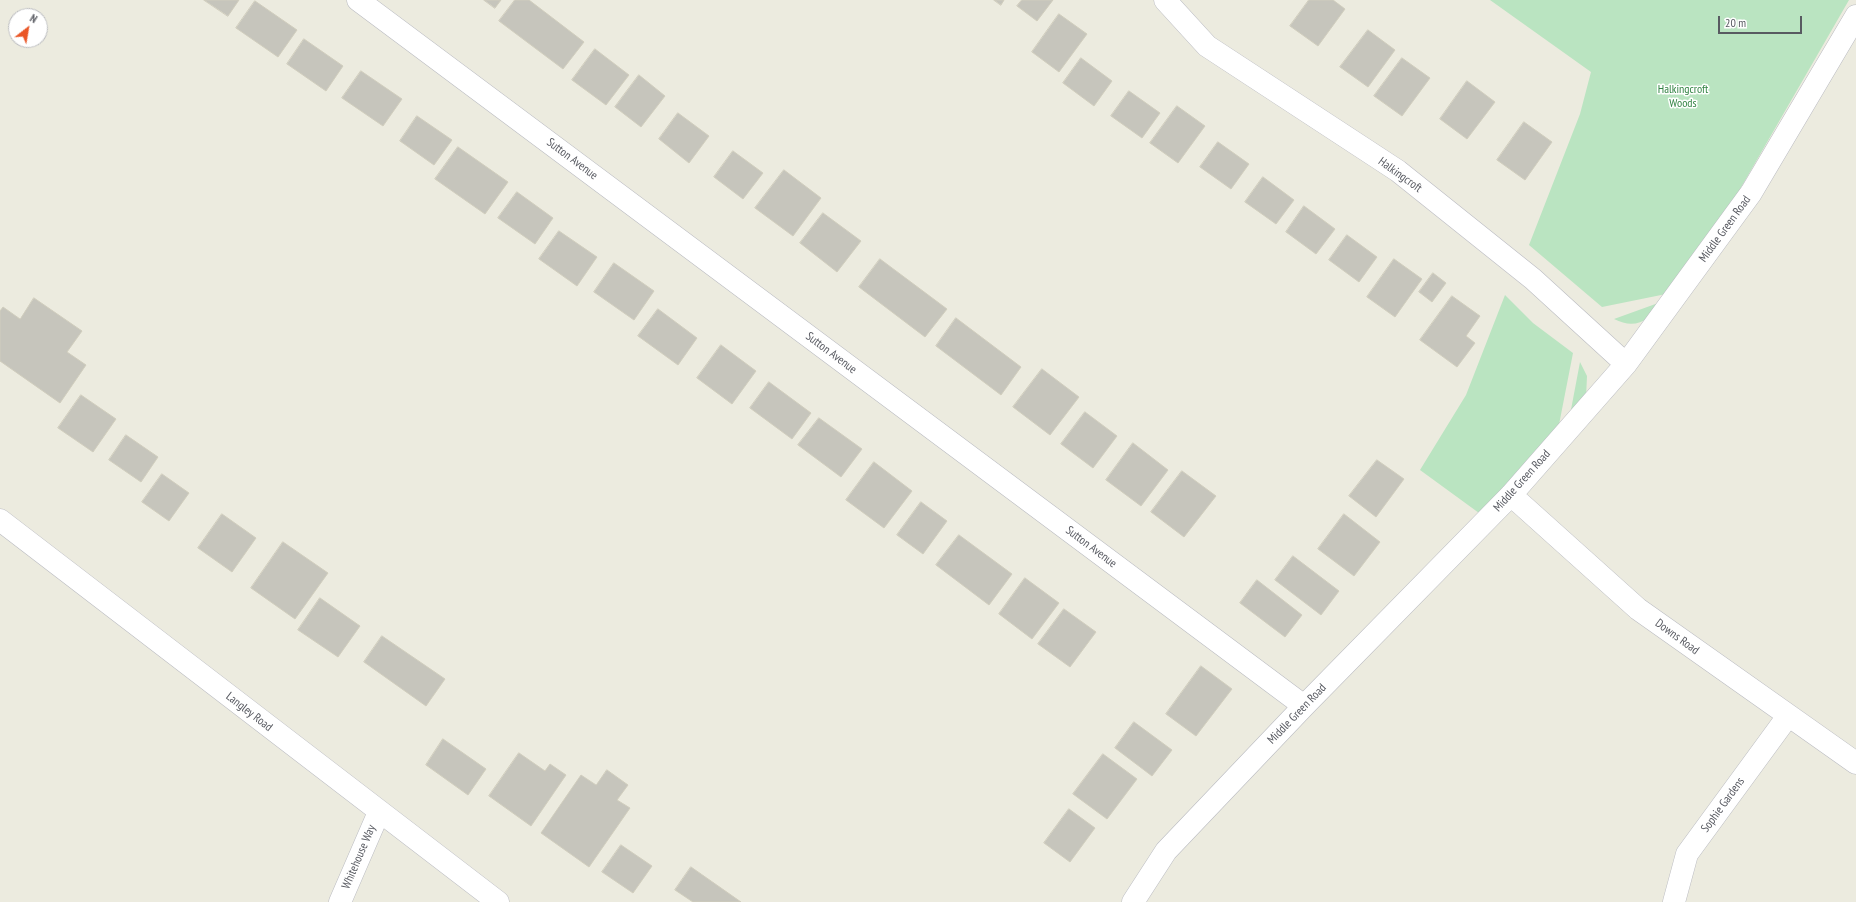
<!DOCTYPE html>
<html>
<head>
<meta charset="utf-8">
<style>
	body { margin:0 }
	#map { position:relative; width:1856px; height:902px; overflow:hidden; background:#ecebdf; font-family:"PT Sans Narrow",sans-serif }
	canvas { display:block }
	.north { position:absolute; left:8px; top:8px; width:40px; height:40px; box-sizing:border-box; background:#fff; border:1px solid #bcbdc0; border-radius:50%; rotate:31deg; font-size:11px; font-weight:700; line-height:16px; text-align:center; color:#585a61 }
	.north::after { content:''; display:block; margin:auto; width:14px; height:18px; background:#ea5626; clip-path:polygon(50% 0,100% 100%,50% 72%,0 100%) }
	.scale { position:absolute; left:1718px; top:16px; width:84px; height:18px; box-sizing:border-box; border:2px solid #585a61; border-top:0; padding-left:5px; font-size:12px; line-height:14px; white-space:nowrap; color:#585a61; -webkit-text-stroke:3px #fff; paint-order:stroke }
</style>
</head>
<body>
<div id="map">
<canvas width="1856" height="902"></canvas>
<div class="north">N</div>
<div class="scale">20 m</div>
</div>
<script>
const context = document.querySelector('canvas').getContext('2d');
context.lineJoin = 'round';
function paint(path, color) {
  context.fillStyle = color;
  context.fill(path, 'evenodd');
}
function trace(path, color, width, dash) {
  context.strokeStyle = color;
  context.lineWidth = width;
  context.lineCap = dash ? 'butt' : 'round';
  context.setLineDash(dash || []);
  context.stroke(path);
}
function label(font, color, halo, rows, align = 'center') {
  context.font = font + ' "PT Sans Narrow",sans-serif';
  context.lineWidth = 3;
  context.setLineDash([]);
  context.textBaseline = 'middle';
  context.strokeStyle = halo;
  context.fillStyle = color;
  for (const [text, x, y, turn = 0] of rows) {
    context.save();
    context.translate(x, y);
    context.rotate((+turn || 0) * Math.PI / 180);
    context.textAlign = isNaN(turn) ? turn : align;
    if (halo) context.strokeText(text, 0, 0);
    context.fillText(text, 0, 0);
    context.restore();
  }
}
const green = new Path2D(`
	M1490 0H1849L1694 269 1666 294 1602 307 1529 245 1580 114 1591 72Z
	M1505 295 1533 323 1573 353 1556 440 1479 513 1420 470 1466 395Z
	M1661 302C1650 321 1635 330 1614 319Z
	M1580 362 1587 376 1586 398 1570 415Z`);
const building = new Path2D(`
	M204 0H239L228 16Z
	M484 0H501L495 8Z
	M515 0H529L584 42 563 69 499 21Z
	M994 0H1004L1001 5Z
	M1022 0H1053L1037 21 1017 6Z
	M1309 0H1333L1345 9 1318 46 1290 26Z
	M255 1 297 30 278 57 236 28Z
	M1059 14 1087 34 1059 72 1032 52Z
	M1368 30 1395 50 1368 87 1340 67Z
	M304 39 343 66 326 91 287 64Z
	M595 49 629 75 606 105 572 80Z
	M1081 58 1112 81 1094 106 1063 83Z
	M1402 58 1430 78 1402 116 1374 96Z
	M361 71 402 99 383 126 342 98Z
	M639 75 665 96 641 127 615 107Z
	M1467 81 1495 102 1467 139 1440 119Z
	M1129 91 1160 113 1142 138 1111 116Z
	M1177 106 1205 126 1178 163 1150 143Z
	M678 113 709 136 689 163 659 139Z
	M417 116 452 140 434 165 400 141Z
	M1524 122 1552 142 1525 180 1497 160Z
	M1218 142 1249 164 1231 189 1200 167Z
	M458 147 508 182 485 214 435 179Z
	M733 151 763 173 743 199 714 177Z
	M784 170 821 198 793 236 755 208Z
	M1263 177 1294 200 1276 224 1245 202Z
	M517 192 553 218 535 244 498 218Z
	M1304 206 1335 229 1316 254 1286 232Z
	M823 213 861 241 837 272 800 243Z
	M559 231 597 257 577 286 539 259Z
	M1347 235 1377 257 1359 282 1329 260Z
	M880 259 947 309 925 337 859 287Z
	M1394 259 1422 279 1395 317 1367 297Z
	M614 263 654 291 634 320 594 292Z
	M1433 273 1446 283 1432 302 1419 292Z
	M1452 296 1480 316 1466 336 1475 343 1457 367 1420 340Z
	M34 298 82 331 67 352 86 365 60 403 0 361V311L3 307 20 319Z
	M658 309 697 338 678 365 638 336Z
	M956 318 1021 367 1001 395 936 346Z
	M721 345 756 371 732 404 697 378Z
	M1042 369 1079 397 1050 435 1013 407Z
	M769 382 811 413 792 439 750 408Z
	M81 395 116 419 93 452 58 428Z
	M1085 412 1117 436 1093 468 1061 444Z
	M819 418 862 449 841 477 798 445Z
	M126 435 158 457 141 482 109 460Z
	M1133 443 1168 470 1141 506 1106 480Z
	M1377 460 1404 479 1376 517 1349 496Z
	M874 462 912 491 884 528 846 500Z
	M1182 471 1216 496 1184 537 1151 512Z
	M162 474 189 493 169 521 142 502Z
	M921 502 947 521 923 554 897 535Z
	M222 514 256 538 232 572 198 548Z
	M1344 514 1380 542 1354 576 1318 549Z
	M959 535 1012 574 989 605 936 565Z
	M283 542 328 573 295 619 251 588Z
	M1293 556 1339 591 1321 615 1275 580Z
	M1025 578 1059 603 1032 639 999 614Z
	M1257 580 1302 615 1285 637 1240 603Z
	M320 598 360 626 338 657 298 630Z
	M1064 609 1096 632 1070 667 1038 644Z
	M382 636 445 679 426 706 364 662Z
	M1201 666 1232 689 1196 736 1166 714Z
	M1134 722 1172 750 1152 776 1115 748Z
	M443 739 486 769 468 795 426 765Z
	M519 753 545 771 550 764 566 775 531 826 489 796Z
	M1103 754 1137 779 1107 819 1073 794Z
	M607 770 628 785 617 800 630 808 589 867 541 833 581 775 596 785Z
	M1069 809 1095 828 1070 862 1044 843Z
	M621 845 652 866 633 893 602 872Z
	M691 867 741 902H693L675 890Z`);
const minor = new Path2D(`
	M358 0 1304 706
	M1165 0 1207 46 1398 171 1533 279 1626 364
	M1511 495 1638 609 1856 763
	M0 520 498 902
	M340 902 379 812
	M1133 902 1166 851 1304 706 1511 495 1626 364 1751 193 1856 16
	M1674 902 1687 854 1788 716`);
const parkNames = [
	["Halkingcroft",1683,90],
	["Woods",1683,104]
];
const streetNames = [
	["Sutton Avenue",572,159,37],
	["Halkingcroft",1400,175,36],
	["Middle Green Road",1725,229,-54],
	["Sutton Avenue",831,353,37],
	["Middle Green Road",1522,481,-48],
	["Sutton Avenue",1091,547,37],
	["Downs Road",1677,637,36],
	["Langley Road",249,712,38],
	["Middle Green Road",1297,714,-46],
	["Sophie Gardens",1723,805,-54],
	["Whitehouse Way",359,857,-67]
];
paint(green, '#bae4c1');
paint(building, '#c6c5bc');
trace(building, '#d0cdbd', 1);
trace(minor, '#babbc1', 23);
trace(minor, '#fff', 22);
label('12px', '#338444', '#fff', parkNames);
label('12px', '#585a61', '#fff', streetNames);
</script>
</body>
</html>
